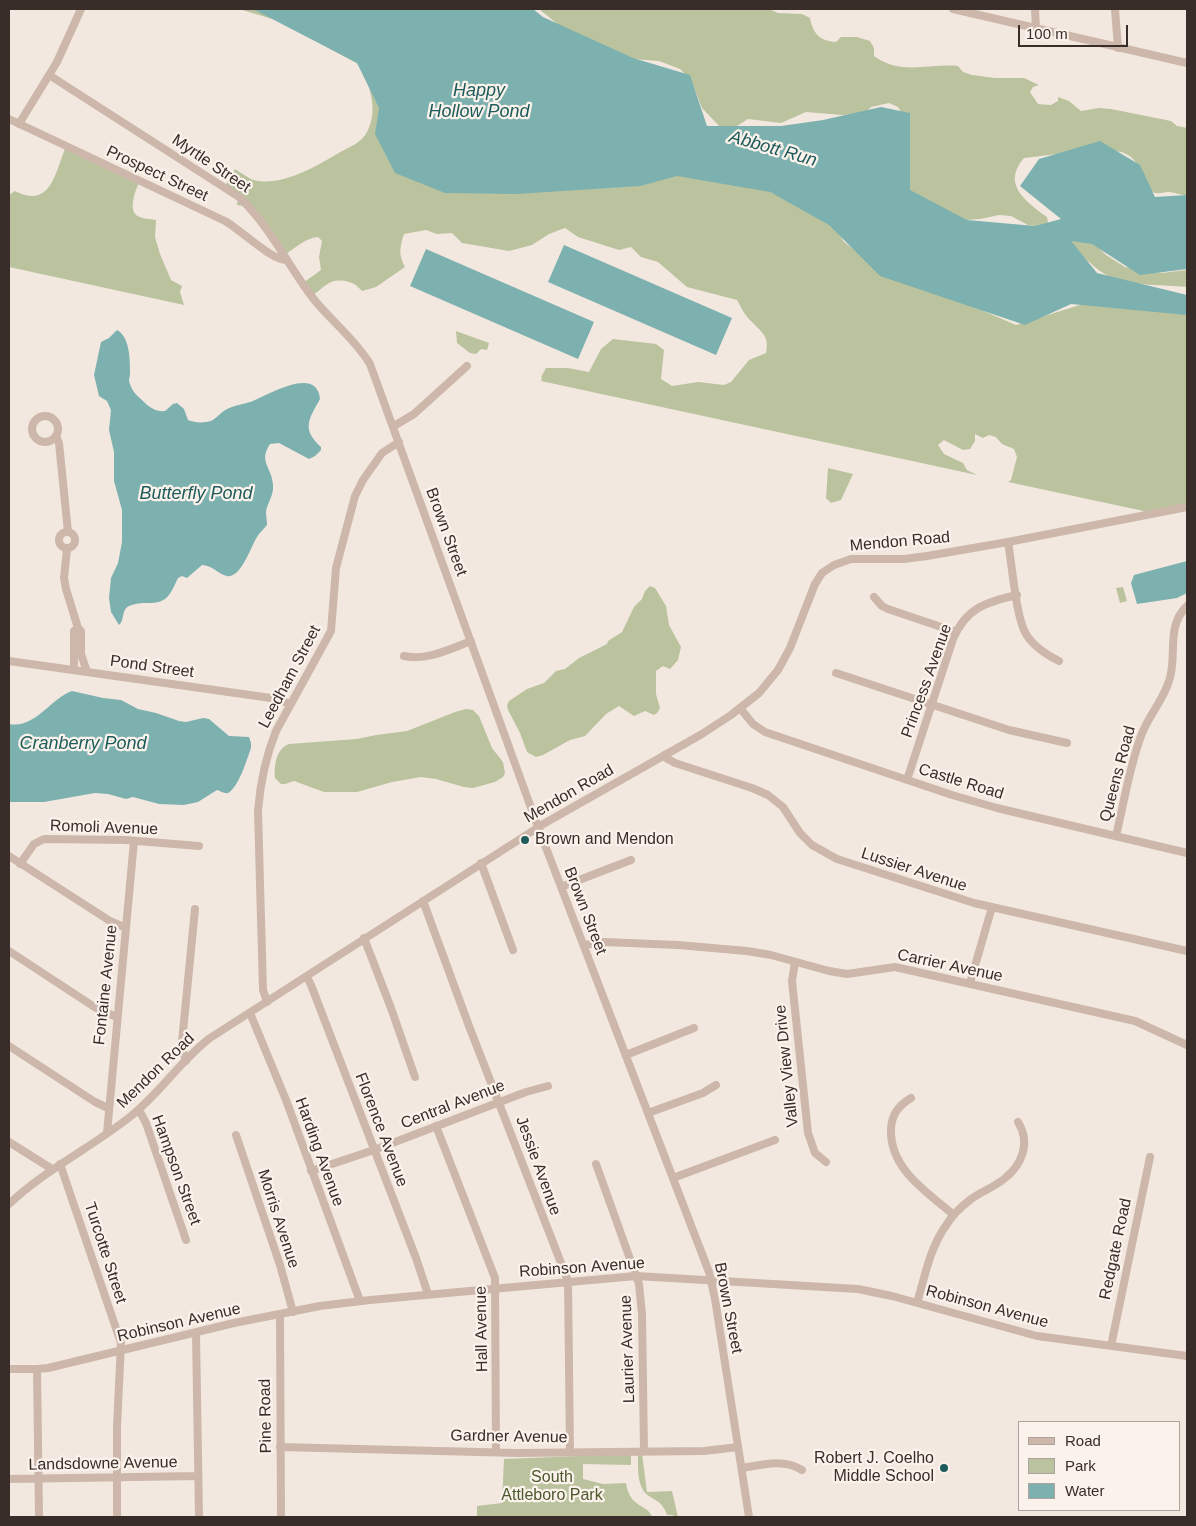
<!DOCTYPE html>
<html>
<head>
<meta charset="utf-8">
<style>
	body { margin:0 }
	#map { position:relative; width:1196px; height:1526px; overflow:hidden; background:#f3e8df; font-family:Helvetica,sans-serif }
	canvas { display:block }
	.frame { position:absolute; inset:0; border:10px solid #392d2a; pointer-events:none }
	.legend { position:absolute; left:1018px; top:1421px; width:162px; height:90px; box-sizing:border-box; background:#fbf2eb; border:1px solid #ada39e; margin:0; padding:6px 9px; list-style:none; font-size:15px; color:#392d2a }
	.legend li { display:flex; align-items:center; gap:10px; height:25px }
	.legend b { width:25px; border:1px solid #ada39e }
	.scale { position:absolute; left:1018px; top:25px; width:110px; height:22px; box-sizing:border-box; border:2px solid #392d2a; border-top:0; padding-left:6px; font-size:15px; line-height:18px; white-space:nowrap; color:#392d2a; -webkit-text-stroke:4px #fbf2eb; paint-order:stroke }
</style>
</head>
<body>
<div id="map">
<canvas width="1196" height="1526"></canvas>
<div class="frame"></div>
<ul class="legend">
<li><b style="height:6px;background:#ccb7aa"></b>Road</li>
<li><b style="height:14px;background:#bac39e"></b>Park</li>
<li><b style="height:14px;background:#7db1af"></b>Water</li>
</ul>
<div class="scale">100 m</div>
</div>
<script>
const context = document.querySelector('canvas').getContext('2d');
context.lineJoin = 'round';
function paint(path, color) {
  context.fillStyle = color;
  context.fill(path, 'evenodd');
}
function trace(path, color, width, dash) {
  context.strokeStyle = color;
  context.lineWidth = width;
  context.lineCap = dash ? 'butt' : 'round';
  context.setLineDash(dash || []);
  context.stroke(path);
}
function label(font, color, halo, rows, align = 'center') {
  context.font = font + ' Helvetica,sans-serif';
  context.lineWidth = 4.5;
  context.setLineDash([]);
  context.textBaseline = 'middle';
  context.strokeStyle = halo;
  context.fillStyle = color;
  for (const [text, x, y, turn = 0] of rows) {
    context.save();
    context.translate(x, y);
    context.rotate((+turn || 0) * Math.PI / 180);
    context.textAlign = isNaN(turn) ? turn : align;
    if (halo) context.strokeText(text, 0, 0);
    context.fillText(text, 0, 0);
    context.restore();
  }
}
const green = new Path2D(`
	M239 9H274L584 187 613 188 665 173 752 184 830 219 844 242 860 254 942 293 1016 325 1083 304 1187 309V506L1153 513 1008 482 1011 480 1017 457 1014 449 1002 444 996 437 989 435 983 438 975 434V441L970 449 963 450 944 440 938 445 944 454 963 463 967 470 977 475 541 381 542 378 541 377 546 368H568L589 372 601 349 613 339 656 344 664 350 661 379 672 386 698 382 724 385 731 382 749 360 766 353C770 336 761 332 751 321 745 316 741 307 737 300L687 287 658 262 641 257 631 247 619 250 578 237 565 228 549 234 532 245 509 251 462 243 452 233 437 234 426 230 404 234C400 247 398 254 405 267L376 287 362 291C357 286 356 284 349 282 330 277 326 286 312 296L303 283 321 270 319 257 322 241 318 237C305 238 296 248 284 255L245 206 237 205 238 200 224 188 235 169C240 172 245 176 251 179 277 189 315 167 337 154 347 148 362 143 367 132 379 110 369 87 362 66L279 21Z
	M539 9H769L778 13 802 14 810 18C813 34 820 41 836 42L841 37H857L870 41 874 48V56C902 76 928 63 958 66L963 72 972 75 995 78H1024L1039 85 1033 87 1030 92 1038 104 1051 105 1058 101V97L1069 101 1081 111 1099 108 1111 109 1171 121 1177 126 1187 128V196C1181 195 1174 192 1168 192 1163 192 1159 195 1153 192 1138 183 1144 161 1124 153 1106 146 1045 156 1024 158 1001 184 1026 202 1047 217L1048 223 1044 227 1028 225 1011 216 999 215 980 219 966 220 904 188 905 118 898 107 889 103 871 107 868 110 859 114 842 115 806 112 781 123 748 119 734 128H721L702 108 691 80 680 69 659 61 632 59 576 39Z
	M65 149 139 183C135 191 129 208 136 215 141 219 151 219 156 220L155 237 160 254 171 280 182 286 180 292 184 305 9 267V195L15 191C50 209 55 174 65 149Z
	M1066 228 1098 247 1106 255 1125 267 1161 273 1187 270V287C1163 285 1134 286 1111 277 1094 270 1079 252 1066 239Z
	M456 331 489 343 487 350 481 349 476 354 470 353 457 343Z
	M828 468 853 474 841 500 831 503 826 498Z
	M650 586 655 588 666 606 669 625 681 647 678 660 670 669 663 666 656 671V694L660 708 657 713 654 715 645 711 634 716 619 706 606 714 585 736 570 740 543 755 536 757 527 752 520 733 508 710 507 705 509 701 527 689 544 683 556 671 565 669 579 658 607 644 608 641 622 632 634 607 642 599 645 591Z
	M1123 587 1127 601 1120 603 1116 588Z
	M466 709 473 710 479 716 492 748 503 762 505 773 503 777 495 782 473 788 464 787 436 779 421 777 392 782 357 792H324L294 781 285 784H281L275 778C274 765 276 749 289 744L357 739 376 735 407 731 455 712Z
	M628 1454 631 1456V1465L583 1464V1479L603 1484 626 1483C627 1489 629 1496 634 1501 640 1507 650 1509 652 1517H477V1506L502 1503 504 1459Z
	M638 1454H642L647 1492 672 1491 678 1517H674L673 1515H667C661 1497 650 1501 643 1490 637 1481 638 1464 638 1454Z`);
const water = new Path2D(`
	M253 9H533L543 17 633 58 690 75 707 126H781L823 120 881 107 910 113V190L967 220 1035 226 1061 219 1020 186 1039 159 1100 141 1140 165 1155 197 1187 195V269L1140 275 1092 244 1071 241 1097 273 1187 295V315L1071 304 1025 325 880 276 829 225 770 192 677 176 640 186 516 194 445 193 395 173 375 134 379 108 357 63Z
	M564 245 732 318 716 355 548 282Z
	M426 249 594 322 578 359 410 286Z
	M117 330C130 337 130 360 130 373 130 377 128 380 130 384 132 392 139 397 144 402 150 408 157 412 165 411L173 404 177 403 184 409 188 420C195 423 204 423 211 421 217 418 221 412 227 409 235 405 245 404 253 401 268 395 317 365 320 399 309 419 301 429 321 447V450L315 456 309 459 279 443 270 444C258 462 272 467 273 485 274 496 267 503 266 512 266 516 267 521 267 525 264 529 260 532 257 537 251 546 241 579 227 576 218 574 212 565 202 565L187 578 182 576 178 578C169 597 167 604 144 603 139 603 134 604 129 606 121 610 125 620 119 625L111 612 109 598 111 578 118 563 122 542V510L114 481V452L109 430 111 410 107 401 99 396 94 375 101 342 109 338Z
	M1187 561V593L1177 598 1137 604 1131 583 1134 575Z
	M72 691 103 698 121 700 138 709 156 713 179 721 186 722 203 718 209 719 229 736 249 737 251 743V748C247 759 239 787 228 793 225 794 220 791 217 790L198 802 184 805 159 804 133 797 126 799 108 794 95 793 44 802H9V724C35 729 50 699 72 691Z`);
const minor = new Path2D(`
	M953 9 1187 63
	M1035 9 1036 28
	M1115 9 1118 48
	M49 75 239 197C270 226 287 264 312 297 330 320 355 339 370 364L538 827 709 1272 715 1299 749 1517
	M9 119 225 221C241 230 272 261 287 260
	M19 124 57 62 81 9
	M32 429a13 13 0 1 1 26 0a13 13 0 1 1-26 0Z
	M394 426 414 414 467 366
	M56 436 59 443 68 532
	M59 540a8 8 0 1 1 16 0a8 8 0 1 1-16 0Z
	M1008 542C1012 564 1016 618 1026 634 1033 646 1047 655 1059 661
	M67 549 64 578 66 589 78 628
	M874 597 882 606 888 609 956 632
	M404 656C427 661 450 649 471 641
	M9 661 271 698 291 704
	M74 670V631L78 628 81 631V654L87 672
	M836 673 1009 730 1067 743
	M740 708 753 724 765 732 952 795 997 808 1187 853
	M664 755 666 758 675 763 752 788 768 795 783 807 800 833 812 845 837 859 974 903 1187 951
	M907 780 953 639C966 608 986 602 1017 595
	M1116 836C1124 803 1129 768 1141 736 1148 716 1163 701 1169 681 1178 656 1165 627 1187 606
	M9 856 110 921 126 928
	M481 863 513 950
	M20 864 34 844 44 839 125 840 199 846
	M561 887 631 860
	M423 901 469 1026 568 1281 570 1452
	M364 938 391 1008 415 1077
	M584 945 604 942 678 945 747 951 771 955 829 971 847 974 895 967 1135 1021 1187 1045
	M9 951 99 1010 117 1017
	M795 962 792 981 808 1133 815 1153 826 1162
	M307 977 311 985 416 1258 428 1294
	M970 983 992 907
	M267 1002 263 990 258 811C260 785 266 756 276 731L331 631 336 568 355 496 363 480 382 453 399 442
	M250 1013 286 1100 360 1301
	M9 1046 95 1102 108 1108
	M626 1055 694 1028
	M186 1061 183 1052 182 1042 195 909
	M911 1098C899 1105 891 1115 891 1130 890 1169 927 1192 954 1215
	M139 1110 146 1123 186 1240
	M648 1113 703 1093 716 1085
	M436 1126 495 1278 496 1452
	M107 1133 134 841
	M236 1135 280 1265 293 1312
	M9 1142 52 1169
	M60 1164 121 1343 117 1427V1517
	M596 1164 639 1284 642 1314 644 1451
	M311 1171 374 1150 526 1092 548 1086
	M673 1178 775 1140
	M9 1204C46 1169 91 1148 131 1116 160 1093 181 1060 210 1038L545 823 702 734 731 715 759 693 778 670 790 648 815 584 822 573 834 565 851 559H904L927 556 1008 542 1187 507
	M917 1303C925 1276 930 1247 947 1224 953 1214 962 1206 971 1199 981 1192 994 1187 1004 1179 1022 1165 1031 1143 1018 1122
	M280 1314 281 1517
	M196 1333 199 1517
	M1111 1346 1150 1157
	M9 1369H37L48 1368 234 1323 320 1306 370 1300 636 1276 858 1289 892 1296 1037 1336 1187 1356
	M37 1369 39 1517
	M280 1447 518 1453 704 1451 738 1447
	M742 1468C762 1465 783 1458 802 1470
	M9 1479 198 1476`);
const markers = [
	[525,840,5,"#1e5c5c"],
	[944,1468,5,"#1e5c5c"]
];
const streetNames = [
	["Myrtle Street",211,164,34],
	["Prospect Street",157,174,25],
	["Brown Street",446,532,70],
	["Mendon Road",900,542,-5],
	["Pond Street",152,667,8],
	["Leedham Street",290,677,-62],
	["Princess Avenue",927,681,-70],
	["Queens Road",1118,774,-75],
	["Castle Road",961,782,17],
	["Mendon Road",569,794,-30],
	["Romoli Avenue",104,828,2],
	["Lussier Avenue",914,870,18],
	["Brown Street",585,911,69],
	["Carrier Avenue",950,966,12],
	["Fontaine Avenue",106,985,-84],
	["Valley View Drive",787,1066,-96],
	["Mendon Road",156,1071,-44],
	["Central Avenue",453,1105,-21],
	["Florence Avenue",381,1130,69],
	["Harding Avenue",319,1152,70],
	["Jessie Avenue",538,1166,70],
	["Hampson Street",176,1170,70],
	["Morris Avenue",278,1219,72],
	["Redgate Road",1116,1249,-78],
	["Turcotte Street",105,1253,72],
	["Robinson Avenue",582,1268,-4],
	["Robinson Avenue",987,1307,15],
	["Brown Street",728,1308,79],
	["Robinson Avenue",179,1323,-13],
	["Hall Avenue",482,1329,-91],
	["Laurier Avenue",628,1349,-92],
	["Pine Road",266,1416,-91],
	["Gardner Avenue",509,1437,1],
	["Landsdowne Avenue",103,1464,-1]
];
const poiNames = [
	["Brown and Mendon",535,840],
	["Robert J. Coelho",934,1459,"right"],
	["Middle School",934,1477,"right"]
];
const parkNames = [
	["South",552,1478],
	["Attleboro Park",552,1496]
];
const waterNames = [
	["Happy",479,91],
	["Hollow Pond",479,112],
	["Abbott Run",773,149,16],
	["Butterfly Pond",196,494],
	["Cranberry Pond",83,744]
];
paint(green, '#bac39e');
paint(water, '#7db1af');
trace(minor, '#ccb7aa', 8);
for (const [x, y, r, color] of markers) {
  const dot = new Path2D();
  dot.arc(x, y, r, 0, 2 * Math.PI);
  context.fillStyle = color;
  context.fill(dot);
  trace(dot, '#fbf2eb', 2);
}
label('16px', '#392d2a', '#fbf2eb', streetNames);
label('16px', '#392d2a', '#fbf2eb', poiNames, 'left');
label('16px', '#4c582d', '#fbf2eb', parkNames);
label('italic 18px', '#1e5c5c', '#fbf2eb', waterNames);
</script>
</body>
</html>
